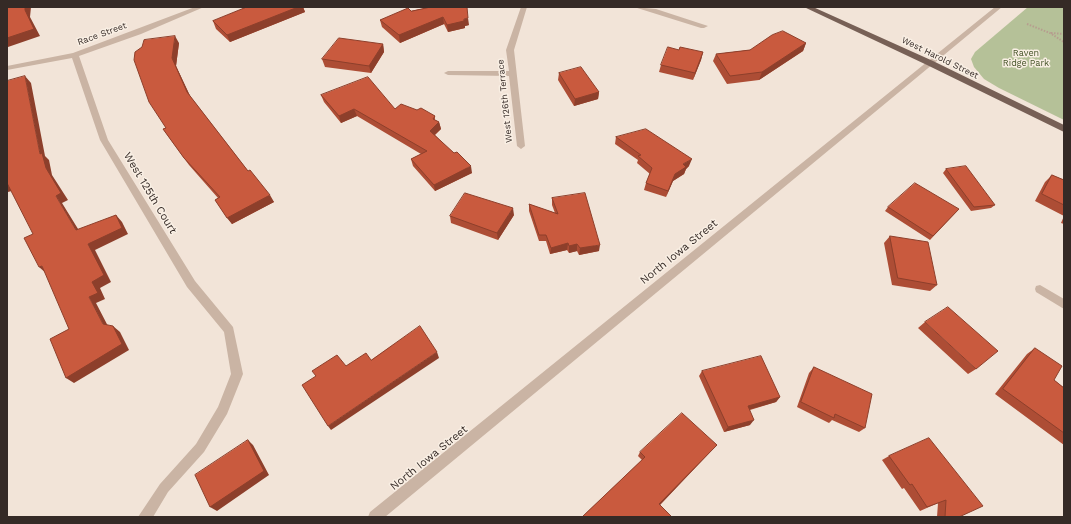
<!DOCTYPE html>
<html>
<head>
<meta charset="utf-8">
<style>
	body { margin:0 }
	#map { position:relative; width:1071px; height:524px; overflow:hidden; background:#f2e4d8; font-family:"Work Sans",sans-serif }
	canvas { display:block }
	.frame { position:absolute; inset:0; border:8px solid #352a26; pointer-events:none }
</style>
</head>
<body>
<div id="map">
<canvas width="1071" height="524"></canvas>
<div class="frame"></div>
</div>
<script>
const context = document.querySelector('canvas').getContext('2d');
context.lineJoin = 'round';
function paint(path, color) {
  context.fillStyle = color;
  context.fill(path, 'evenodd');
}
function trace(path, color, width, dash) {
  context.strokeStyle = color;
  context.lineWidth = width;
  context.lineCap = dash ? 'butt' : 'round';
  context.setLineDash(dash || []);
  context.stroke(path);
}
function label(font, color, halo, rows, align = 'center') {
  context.font = font + ' "Work Sans",sans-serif';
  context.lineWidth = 3;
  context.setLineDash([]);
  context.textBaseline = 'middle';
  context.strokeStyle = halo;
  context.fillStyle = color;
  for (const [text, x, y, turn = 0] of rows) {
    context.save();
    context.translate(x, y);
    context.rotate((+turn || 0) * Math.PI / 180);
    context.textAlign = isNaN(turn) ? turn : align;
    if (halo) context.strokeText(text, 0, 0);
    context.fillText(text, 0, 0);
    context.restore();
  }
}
const green = new Path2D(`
	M1028 7H1064V120L999 88 984 79 974 67 971 59 975 52Z`);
const path = new Path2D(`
	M1027 24 1050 33 1064 42
	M1051 33 1064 34`);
const minor = new Path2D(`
	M195 7H204L141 34 79 56 108 140 195 281 233 327 243 374 227 414 204 452 168 492 153 517H138L160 484 196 444 218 407 231 374 224 332 187 287 100 140 72 58 7 70V66L73 53Z
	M521 7H527L514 50 525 146 521 149 517 146 509 76 448 75 444 73 448 71H509L506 50Z
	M634 7 656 9 708 26 704 28H701Z
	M995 7H1002L385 517H368L370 512Z
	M1040 285 1064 299V309L1036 292 1035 289 1036 286Z`);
const major = new Path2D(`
	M804 7H813L933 61 1064 125V132L927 65Z`);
const wall = new Path2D(`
	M247 7H303L305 12 230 42 216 29 213 21Z
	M431 7 469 25 465 26V28L448 32 444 24 400 43 382 27 380 20 411 11Z
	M179 43 176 66 190 96 248 171 274 202 232 224 215 200 218 198 189 165 163 129 166 128 142 47Z
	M806 43 803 51 759 80 727 84 713 61 716 54Z
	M383 44 384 52 371 73 325 67 322 59Z
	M679 50 703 52 701 60 693 80 659 72 661 65Z
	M559 73 599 92 598 99 574 106 558 80Z
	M321 95 395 109 417 110 435 116V120L439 122 441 129 435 135 472 173 435 191 413 166 411 159 421 154 357 116 341 123 324 102Z
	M616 137 689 166 686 169 684 174 673 181 666 197 644 190 646 183 650 174 637 163 638 160 615 144Z
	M946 169 995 205 991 208 971 211 943 173Z
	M1052 175 1064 180V224L1061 223 1064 216 1035 201 1045 182Z
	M552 198 599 251 579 255 577 251 569 253 567 250 550 254 546 241H539L529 211V204L555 213 552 205Z
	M888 207 959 209 930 240 885 211Z
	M514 215 498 240 451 223 450 216Z
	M890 236 937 285 930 291 892 285 884 243Z
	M925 322 976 369 968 374 918 328Z
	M1035 348 1054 380 1064 388V445L995 394 1027 354Z
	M814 367 865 428 859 432 832 420 829 423 797 407 809 373Z
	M702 371 780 397 776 402 750 410V425L724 432 699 376Z
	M929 438 959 517H937L938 503 920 511 904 488 902 489 882 460 889 456Z
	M717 445 713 449 660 505 582 517 642 460 638 456 640 452Z`);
const shadedWall = new Path2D(`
	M25 7H31L30 17 40 36 8 47 7 46V38L25 10Z
	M298 7H303L305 12 230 42 227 35Z
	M443 17 444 24 400 43 399 35Z
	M468 18 469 25 465 26V28L448 32 447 25Z
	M175 36 179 43 176 66 192 100 187 92 172 58Z
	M806 43 803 51 759 80 762 72Z
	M383 44 384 52 371 73 369 66Z
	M703 52 701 60 693 80 695 73Z
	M25 76 31 83 45 156 49 160 52 175 68 200 62 203 83 237 76 230 56 196 40 154Z
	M599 92 598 99 574 106 575 99Z
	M354 109 357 116 341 123 339 116Z
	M439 122 441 129 431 138 430 131Z
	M692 159 689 166 686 169 684 174 673 181 666 197 668 191 675 174 683 164Z
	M471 166 472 173 435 191 434 185Z
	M7 183 15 190 8 192 7 191Z
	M270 195 274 202 232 224 227 218Z
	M513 208 514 215 498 240 497 233Z
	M116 215 122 222 128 234 95 250 111 282 100 288 105 299 96 303 110 330 103 324 89 297 92 282 88 244Z
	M568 243 567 250 550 254 551 248Z
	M577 244V251L569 253V246Z
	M600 245 599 251 579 255 580 248Z
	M42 266 47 274 39 267Z
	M113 326 120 332 129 350 74 383 66 378Z
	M437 352 439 358 331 430 328 426Z
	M780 397 776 402 744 411 748 406Z
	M754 420 750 425 724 432 728 427Z
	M248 440 253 445 269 475 217 511 210 507Z
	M717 445 713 449 657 508 659 504Z`);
const building = new Path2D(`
	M7 7H25V10L34 29 7 38Z
	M247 7H298L227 35 213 21Z
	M431 7H467L468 18 464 19V21L447 25 443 17 399 35 380 20 408 8 411 11Z
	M783 31 806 43 762 72 730 76 716 54 750 50 772 35Z
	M175 36 172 58 187 92 248 171 250 170 270 195 227 218 215 200 220 197 184 158 163 129 166 128 149 102 134 60 135 52 142 47 144 40Z
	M339 38 383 44 369 66 322 59Z
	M668 47 679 50 680 47 703 52 695 73 661 65Z
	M581 67 599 92 575 99 559 73Z
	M25 76 40 154 42 153 46 168 61 193 56 196 76 230 116 215 122 228 88 244 104 275 92 282 98 293 89 297 103 324 113 326 122 344 66 378 50 339 69 329 42 266 39 267 24 238 33 234 7 183V81Z
	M368 77 395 109 401 104 417 110 421 108 435 116 433 119 439 122 430 131 454 153 457 152 471 166 434 185 411 159 427 151 354 109 339 116 321 95Z
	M646 129 692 159 683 164 686 167 675 174 668 191 646 183 652 168 638 156 641 155 616 137Z
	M966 166 995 205 974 207 946 169Z
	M1052 175 1064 180V205L1042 194Z
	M915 183 959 209 933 236 888 207Z
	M465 193 513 208 497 233 450 216Z
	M585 193 600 245 580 248 577 244 569 246 568 243 551 248 546 235H539L529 204 558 214 552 198Z
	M890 236 928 242 937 285 898 278Z
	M948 307 998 351 976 369 925 322Z
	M420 326 437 352 328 426 302 385 316 376 312 371 337 355 346 366 366 353 371 360Z
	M1035 348 1062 366 1054 380 1064 388V433L1003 389Z
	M761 356 780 397 748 406 754 420 728 427 702 371Z
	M814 367 872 394 865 428 835 414 834 418 801 402Z
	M682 413 717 445 659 504 672 517H582L645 457 640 452Z
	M929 438 983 506 959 517H945L946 500 927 507 912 484 910 485 889 456Z
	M248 440 264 471 210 507 195 475Z`);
const farStreetnames = [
	["Race Street",102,34,-20],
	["West Harold Street",940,58,26],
	["West 126th Terrace",505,101,-96]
];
const farParknames = [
	["Raven",1026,53],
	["Ridge Park",1026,63]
];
const streetNames = [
	["West 125th Court",150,193,59],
	["North Iowa Street",679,252,-39],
	["North Iowa Street",429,458,-39]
];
paint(green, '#b5c198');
trace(path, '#b69d8e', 2, [1.5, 1.5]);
paint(minor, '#cab4a4');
paint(major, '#776056');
paint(wall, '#ad4d35');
paint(shadedWall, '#8d3f2b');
paint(building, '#c95a3e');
trace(building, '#8d3f2b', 1);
label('9px', '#352a26', '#f9efe4', farStreetnames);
label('9px', '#465429', '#f9efe4', farParknames);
label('11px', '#352a26', '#f9efe4', streetNames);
</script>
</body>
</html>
